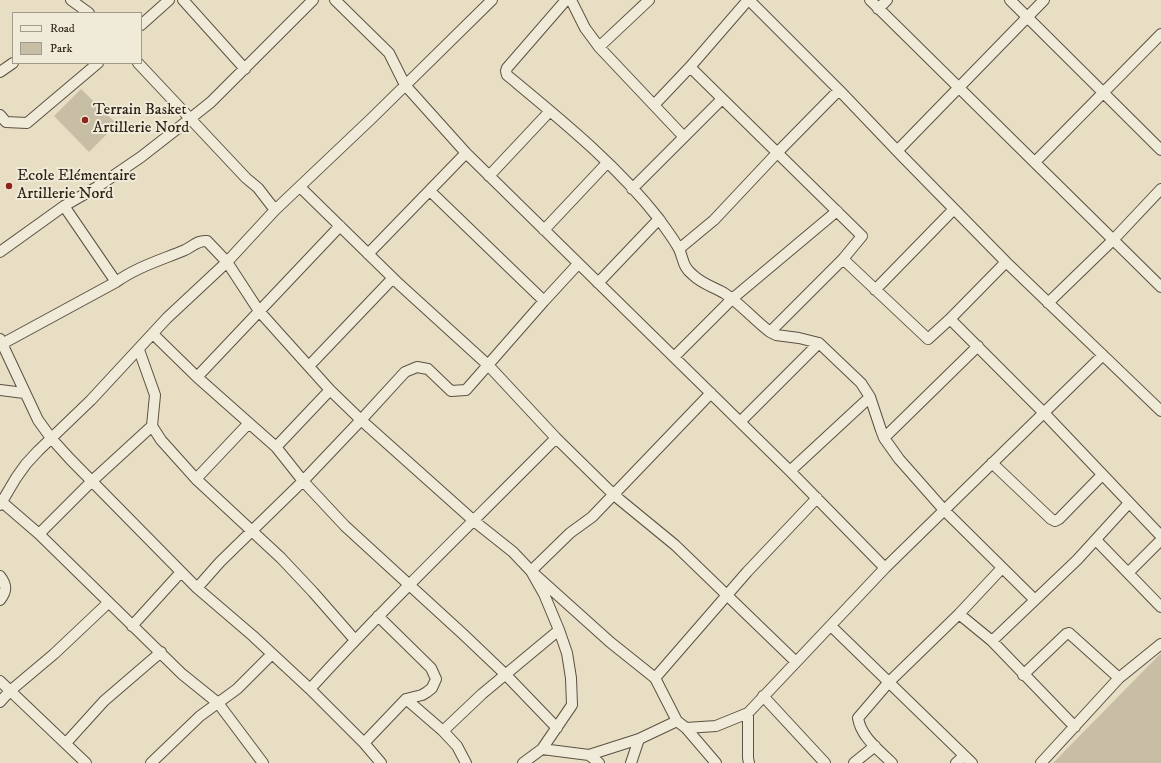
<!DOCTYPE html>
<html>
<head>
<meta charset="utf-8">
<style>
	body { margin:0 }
	#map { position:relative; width:1161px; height:763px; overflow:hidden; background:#e8dec4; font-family:"IM FELL DW Pica",serif }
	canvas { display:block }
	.legend { position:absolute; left:12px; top:12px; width:130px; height:52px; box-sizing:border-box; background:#f0ead9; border:1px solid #a29a8b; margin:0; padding:5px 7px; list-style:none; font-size:12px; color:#2e2216 }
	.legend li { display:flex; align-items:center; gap:8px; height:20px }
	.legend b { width:20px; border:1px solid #a29a8b }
</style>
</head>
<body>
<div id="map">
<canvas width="1161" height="763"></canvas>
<ul class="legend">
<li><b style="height:5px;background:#f0ead9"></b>Road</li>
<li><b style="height:11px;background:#c8bea6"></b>Park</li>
</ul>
</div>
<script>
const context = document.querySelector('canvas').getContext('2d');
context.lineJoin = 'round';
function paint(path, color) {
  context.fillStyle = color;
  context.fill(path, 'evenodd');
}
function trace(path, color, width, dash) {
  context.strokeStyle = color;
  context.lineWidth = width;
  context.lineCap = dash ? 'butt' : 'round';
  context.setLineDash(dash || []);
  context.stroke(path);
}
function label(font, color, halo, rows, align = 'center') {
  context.font = font + ' "IM FELL DW Pica",serif';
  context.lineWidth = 4;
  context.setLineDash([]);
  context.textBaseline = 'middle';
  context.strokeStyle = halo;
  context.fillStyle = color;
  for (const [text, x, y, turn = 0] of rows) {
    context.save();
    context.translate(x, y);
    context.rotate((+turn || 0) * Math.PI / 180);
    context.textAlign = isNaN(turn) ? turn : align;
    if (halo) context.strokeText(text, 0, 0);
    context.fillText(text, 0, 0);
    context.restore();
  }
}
const green = new Path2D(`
	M81 89 117 124 89 152 54 116Z
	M1161 653V763H1053Z`);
const minor = new Path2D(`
	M71 0 89 13
	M183 0 245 69
	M335 0 389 53 405 85 466 153 790 471 885 568
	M566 0 507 68 506 71 507 75C560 119 616 164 659 219 665 228 674 239 679 249 684 260 682 266 693 275 702 284 714 287 724 293 741 304 754 320 770 332L776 335 799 338 819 343 861 383 870 397 881 430 884 438 899 459 944 510 1035 600
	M571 0 585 28 599 47 684 137
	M749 0 839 90 903 157 1006 262 1161 411
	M870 0 1161 287
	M1010 0 1161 150
	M878 9 887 0
	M141 25 169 0
	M599 47 649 0
	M138 63 246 178 258 188 275 210
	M690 67 862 236 843 259 770 332
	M0 72 13 63
	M654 105 690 67 748 0
	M0 115 6 122 27 123 98 63
	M897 151 1044 0
	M1035 162 1161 34
	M489 176 550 111
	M300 187 399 284 488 365 556 438 614 495 675 545 796 662
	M632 189 722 99
	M430 191 544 301
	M64 206 116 282
	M544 230 607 163
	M679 249 714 220 777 153 839 90
	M0 252 64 206 97 187 141 157 191 118 211 102 313 0
	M368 254 466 153
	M843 259 928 339 950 319 1006 262
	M598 283 659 219
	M875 290 954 209
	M1048 303 1113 240 1161 189
	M950 319 1044 413 1161 536
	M153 334 197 377 276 447 303 481 345 526 464 635 506 675 557 728
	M0 339 38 420 51 438 70 459 197 588 253 636 310 689 364 743 381 763
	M0 345 116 282C137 267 161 260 185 250 193 246 198 240 207 241L227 262 259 311 330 390 361 420 474 521 513 552 531 571 544 594 559 630 567 653 571 678 572 705 542 749
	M139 350 155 395 152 426 161 440 196 479 281 558 313 592 355 640
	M674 357 732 299 837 211
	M309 366 393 278
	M197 377 340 226
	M0 390 24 393
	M711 393 592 517 570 533 531 571 610 642 655 678 677 721 686 728 716 763
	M740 422 819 343
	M884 438 978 346
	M276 447 330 390
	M992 463 1051 519 1055 521 1059 519 1102 475
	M790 471 870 397
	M196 479 248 424
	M2 502 39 534 182 674 218 703 263 763
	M0 505 16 478 26 464 38 451 91 400 167 318 227 262 275 210 372 118 492 0
	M39 534 92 481 152 426
	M1096 540 1161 607
	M1128 573 1161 540
	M0 576C7 585 7 591 0 600
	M197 588 220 562 303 481 361 420 405 372 417 367 428 369 451 391 466 390 544 301 578 264
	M959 614 992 641 1075 727
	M132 626 181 572
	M831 626 972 763
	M992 641 1077 560 1129 503
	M1023 675 1066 634 1069 633 1119 678
	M655 678 747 572 817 498
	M0 681 86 763
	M310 689C389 602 474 521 556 438
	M763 696 825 763
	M406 699 443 731 457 746 466 763
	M0 702 10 691 54 654 108 603
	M748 713V758L749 763
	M686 728 716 726 748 713 885 568 1103 355
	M443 731 482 694 559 630
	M66 743 104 701 161 652
	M364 743 406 699 422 695 427 692 432 688 436 679 431 668 378 616
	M589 755 599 763
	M151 763 200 716 237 689 272 654
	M523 763 542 749 589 755 639 739 677 721
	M631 763 639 739
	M854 763 875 746
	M892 763C879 750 861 737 858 718L888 683 959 614 1002 568
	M956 763 964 756
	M1041 763 1119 678 1161 644`);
const markers = [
	[85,120,4,"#8f2418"],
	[9,186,4,"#8f2418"]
];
const poiNames = [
	["Terrain Basket",93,111],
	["Artillerie Nord",93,129],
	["Ecole Elémentaire",17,177],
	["Artillerie Nord",17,195]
];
paint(green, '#c8bea6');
trace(minor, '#5c5142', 12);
trace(minor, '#f0ead9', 10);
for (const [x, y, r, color] of markers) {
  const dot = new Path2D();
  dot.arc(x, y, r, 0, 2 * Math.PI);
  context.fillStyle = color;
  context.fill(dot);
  trace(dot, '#f0ead9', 1.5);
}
label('16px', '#2e2216', '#f0ead9', poiNames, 'left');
</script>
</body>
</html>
